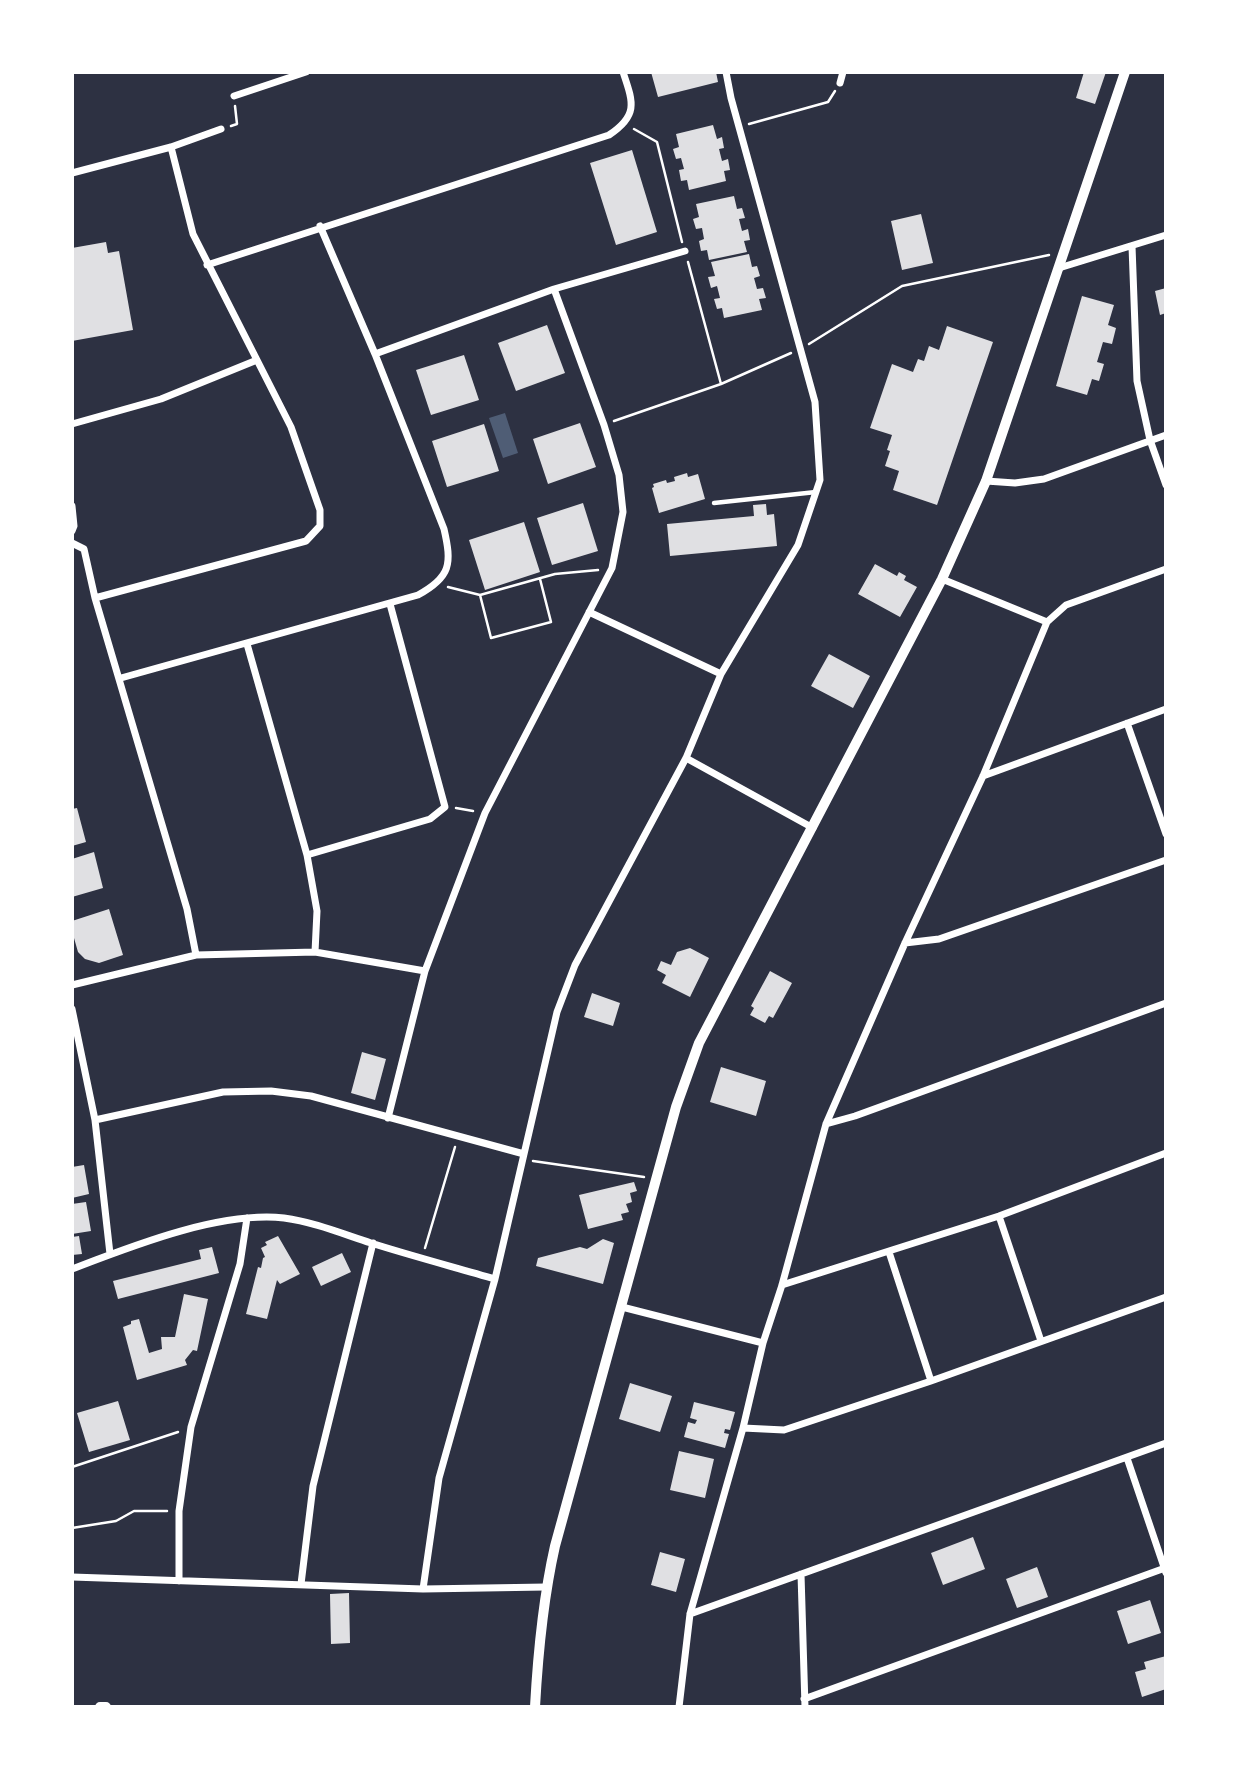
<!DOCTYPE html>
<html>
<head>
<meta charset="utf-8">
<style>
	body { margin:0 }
	#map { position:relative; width:1238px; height:1779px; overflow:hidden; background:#2d3142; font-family:"DejaVu Sans",sans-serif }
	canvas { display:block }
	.frame { position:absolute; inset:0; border:74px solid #fff; pointer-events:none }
</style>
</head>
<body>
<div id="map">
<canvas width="1238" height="1779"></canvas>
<div class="frame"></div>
</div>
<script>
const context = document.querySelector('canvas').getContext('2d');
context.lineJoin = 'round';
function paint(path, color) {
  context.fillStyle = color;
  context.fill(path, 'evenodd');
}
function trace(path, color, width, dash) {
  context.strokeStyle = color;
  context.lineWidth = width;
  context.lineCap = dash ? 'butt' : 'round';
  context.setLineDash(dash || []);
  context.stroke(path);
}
const water = new Path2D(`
	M505 413 518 453 503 458 489 418Z`);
const building = new Path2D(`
	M651 72H716L718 82 658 97Z
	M1084 72H1106L1095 104 1076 98Z
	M713 125 717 139 722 137 724 148 719 149 722 161 728 159 730 170 724 171 726 181 689 190 687 180 681 181 679 170 684 169 681 158 676 159 673 149 679 147 676 134Z
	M632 150 657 232 616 245 590 163Z
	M734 196 737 209 742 208 745 218 739 219 742 231 748 229 750 240 744 241 747 252 709 260 707 250 701 251 699 241 704 239 702 228 696 229 693 219 699 217 696 204Z
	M921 214 933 263 902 270 891 221Z
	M106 242 108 253 119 251 133 330 72 341V248Z
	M749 254 752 267 757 266 760 276 754 278 757 289 763 288 766 298 759 299 762 310 724 318 722 308 717 309 714 299 720 298 717 286 711 288 708 277 715 276 711 262Z
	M1166 288V313L1160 315 1155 291Z
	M1082 296 1114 305 1108 325 1116 328 1112 344 1103 342 1097 362 1104 364 1099 381 1092 379 1087 395 1056 386Z
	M547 325 565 373 516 391 498 343Z
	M947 326 993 342 937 505 893 490 899 471 885 466 890 451 887 450 892 435 870 428 892 364 913 372 918 359 924 361 929 346 939 350Z
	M464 355 479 400 431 415 416 370Z
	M580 423 596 467 548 484 533 439Z
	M484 424 499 471 447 487 432 441Z
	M687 473 688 477 698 474 705 499 659 513 652 488 654 487 653 484 666 480 667 483 675 481 674 477Z
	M583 503 598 551 552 565 537 518Z
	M766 504 767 515 774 514 777 546 670 556 667 524 754 516 753 505Z
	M524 522 540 572 485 590 469 540Z
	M875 564 897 576 899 572 906 576 904 580 917 587 900 617 858 594Z
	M829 654 870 676 853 708 811 686Z
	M77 808 86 842 72 846V809Z
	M94 852 103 888 72 897V859Z
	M109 909 123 955 99 963 85 959 78 952 72 931V921Z
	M690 948 709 958 690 997 662 983 666 975 657 970 661 961 671 965 677 952Z
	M770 971 792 983 773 1018 769 1016 765 1023 750 1015 754 1008 751 1006Z
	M592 993 620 1003 613 1026 584 1017Z
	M362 1052 386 1059 375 1100 351 1093Z
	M721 1067 766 1081 756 1116 710 1102Z
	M84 1165 89 1194 72 1198V1167Z
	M634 1182 637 1191 630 1193 632 1202 626 1204 629 1212 621 1214 623 1220 588 1229 579 1195Z
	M86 1202 91 1231 72 1234V1204Z
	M79 1236 82 1254 72 1255V1237Z
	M278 1236 300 1274 280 1284 277 1280 267 1319 246 1314 258 1267 261 1268 263 1258 265 1257 261 1248 267 1245 265 1242Z
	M603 1239 614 1243 603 1284 536 1266 538 1258 580 1247 587 1249Z
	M212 1247 219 1273 118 1299 113 1281 201 1259 199 1250Z
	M342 1253 351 1272 321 1286 312 1267Z
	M184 1294 208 1299 197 1351 193 1350 185 1360 187 1365 137 1380 123 1327 131 1324V1321L139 1319 149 1353 162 1349 161 1337H175Z
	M630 1383 672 1396 660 1432 619 1419Z
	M118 1401 130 1440 89 1452 77 1413Z
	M694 1402 735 1412 730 1430 725 1429 724 1433 729 1434 725 1448 684 1437 688 1422 695 1424 697 1420 690 1418Z
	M679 1451 714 1459 705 1498 670 1490Z
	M973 1537 985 1569 943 1585 931 1553Z
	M660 1552 685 1559 676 1592 651 1585Z
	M1037 1567 1048 1597 1017 1608 1006 1579Z
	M349 1593 350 1643 331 1644 330 1594Z
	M1150 1600 1161 1633 1128 1644 1117 1611Z
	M1166 1656V1689L1142 1697 1135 1672 1146 1669 1144 1662Z`);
const path = new Path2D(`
	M749 124 828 102 835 91
	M231 126 237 124 235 106
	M634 129 657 142 682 242
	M688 262 721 384
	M809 344 902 286 1049 255
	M614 421 721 384 791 353
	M448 587 480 595 555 574 598 570
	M480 595 491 638 551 622 540 579
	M456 808 473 811
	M533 1161 644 1177
	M425 1248 455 1147
	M72 1467 178 1432
	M72 1528 116 1521 134 1511H167`);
const service = new Path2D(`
	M714 503 816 492`);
const minor = new Path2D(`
	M840 83 843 72
	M234 96 306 72
	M72 173 171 147 221 129
	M1132 246 1137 381 1150 440 1166 485
	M207 265 609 135C639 115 633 102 623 72
	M1059 268 1166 235
	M375 354 554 289 685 251
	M72 424 161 399 257 360
	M986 481 1015 483 1044 479 1166 435
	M72 506 74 526 72 531
	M72 543 84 549 95 598 187 909 196 955
	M942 579 1047 622
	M95 598 306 541 320 526V510L291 427 193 234 171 147
	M589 612 721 674
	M247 644 307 855 317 911 315 952
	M121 678 418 595C451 577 452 564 444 529L375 354 320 226
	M1127 723 1166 834
	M686 758 813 828
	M983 776 1166 709
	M307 855 430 819 445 807 390 604
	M905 943 939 939 1166 860
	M72 985 196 955 315 952 425 971
	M72 1009 95 1120 110 1254
	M388 1118 425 971 485 813 612 568 623 512 619 475 604 425 554 289
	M95 1120 223 1092 271 1091 311 1096 524 1154
	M826 1124 855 1116 1166 1003
	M999 1216 1041 1341
	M889 1252 931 1381
	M72 1269C132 1246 220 1211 284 1218 314 1222 343 1234 371 1243 412 1256 454 1267 495 1279
	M782 1285 999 1216 1166 1153
	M622 1307 763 1343
	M743 1428 784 1430 931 1381 1166 1297
	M1127 1458 1166 1573
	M801 1574 805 1707
	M72 1577 423 1589 546 1587
	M179 1581V1511L191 1427 240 1264 247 1218
	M301 1584 313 1486 373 1243
	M423 1589 439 1478 495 1279 557 1012 575 965 686 758 721 674 798 545 820 480 815 402 731 98 726 72
	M690 1614 1166 1443
	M804 1699 1165 1568
	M679 1707 690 1614 743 1428 763 1343 782 1285 826 1124 905 943 983 776 1047 622 1066 605 1166 569`);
const tertiary = new Path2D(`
	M100 1707H106
	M535 1707C538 1652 543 1599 555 1546L676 1107 699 1043 942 579 986 481 1125 72`);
paint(water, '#4f5d75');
paint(building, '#e0e0e3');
trace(path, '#fff', 2.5);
trace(service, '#fff', 4.5);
trace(minor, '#fff', 7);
trace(tertiary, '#fff', 10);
</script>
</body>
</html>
